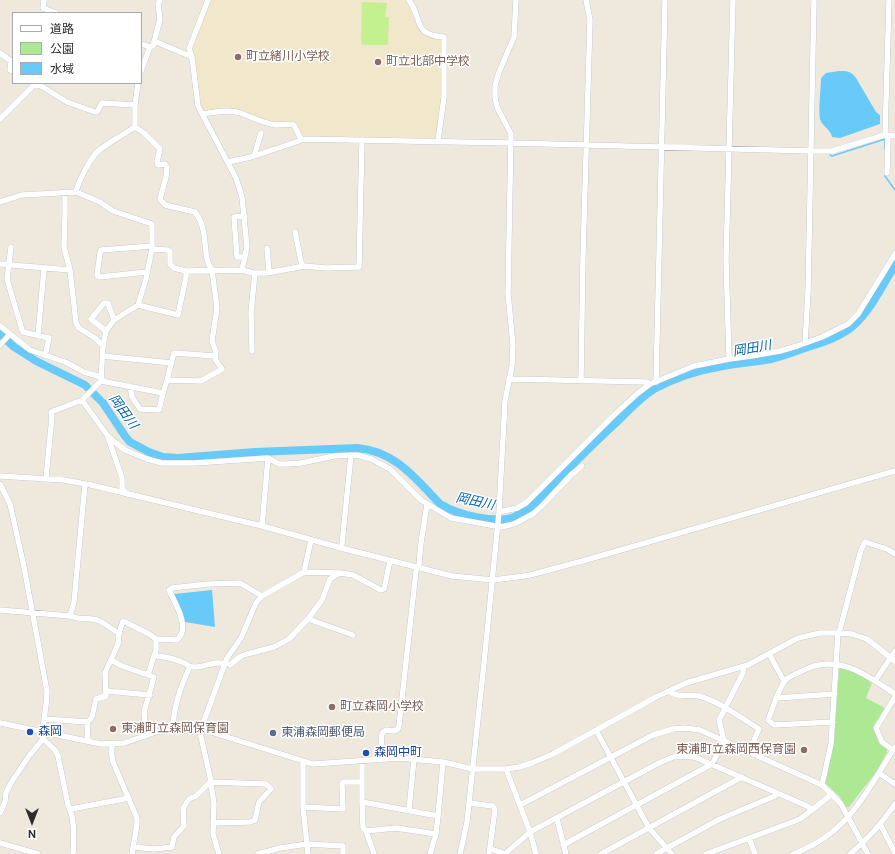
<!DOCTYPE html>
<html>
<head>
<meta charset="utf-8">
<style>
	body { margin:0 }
	#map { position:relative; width:895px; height:854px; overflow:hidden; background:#efe8dd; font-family:"DM Sans","Noto Sans JP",sans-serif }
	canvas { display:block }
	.legend { position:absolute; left:12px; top:12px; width:130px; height:72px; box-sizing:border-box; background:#fff; border:1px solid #ababab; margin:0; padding:5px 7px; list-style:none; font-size:12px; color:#2c2c2c }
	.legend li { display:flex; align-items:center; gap:8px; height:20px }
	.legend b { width:20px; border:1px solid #ababab }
	.north { position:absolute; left:12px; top:802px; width:40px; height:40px; -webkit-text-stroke:3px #fff; paint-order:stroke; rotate:180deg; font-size:11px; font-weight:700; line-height:16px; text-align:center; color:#2c2c2c }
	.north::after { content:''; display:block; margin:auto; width:14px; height:18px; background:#2c2c2c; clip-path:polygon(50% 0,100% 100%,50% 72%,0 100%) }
</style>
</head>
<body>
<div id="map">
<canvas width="895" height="854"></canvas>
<ul class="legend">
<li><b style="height:5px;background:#fff"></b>道路</li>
<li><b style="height:11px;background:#ade995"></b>公園</li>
<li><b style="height:11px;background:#68caf9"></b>水域</li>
</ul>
<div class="north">N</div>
</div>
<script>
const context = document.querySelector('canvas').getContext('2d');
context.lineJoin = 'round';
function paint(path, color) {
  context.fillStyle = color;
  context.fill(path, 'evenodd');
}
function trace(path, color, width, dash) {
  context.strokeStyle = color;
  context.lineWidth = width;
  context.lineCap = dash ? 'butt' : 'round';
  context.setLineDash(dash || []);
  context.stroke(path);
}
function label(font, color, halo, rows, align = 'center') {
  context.font = font + ' "DM Sans","Noto Sans JP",sans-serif';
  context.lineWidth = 3;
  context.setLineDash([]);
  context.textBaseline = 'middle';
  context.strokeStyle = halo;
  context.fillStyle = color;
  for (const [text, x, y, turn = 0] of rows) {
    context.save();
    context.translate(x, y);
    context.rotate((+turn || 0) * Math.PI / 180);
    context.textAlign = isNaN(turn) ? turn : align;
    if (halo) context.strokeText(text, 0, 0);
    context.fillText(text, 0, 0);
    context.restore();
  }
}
const education = new Path2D(`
	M212 0H404L407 2 421 31 424 34 432 39 442 40V98L435 139 304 136 301 134 297 123 293 121 276 123 250 115 242 110 232 109 204 110 201 107 192 49Z`);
const green = new Path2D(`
	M841 667 858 673 872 683 866 698 885 708 873 728 880 744 887 749V752L876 772 849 807H846L840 797 825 783 834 743 839 669Z`);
const pitch = new Path2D(`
	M362 2 387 3 385 17H389L388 45H361Z`);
const water = new Path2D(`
	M839 71C847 71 851 71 856 78L876 112 880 115V124L840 138 832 137C831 129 822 127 820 119 818 108 821 90 821 78L826 73Z
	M212 590 215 627 185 622 174 594Z`);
const stream = new Path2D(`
	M830 155 832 156 885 139V149
	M885 173V176L895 190`);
const river = new Path2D(`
	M0 334 14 347 36 361 85 385 103 403 125 436 130 442 149 452 163 457 178 458 255 452 357 448C395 451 415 478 440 504 458 515 497 525 516 516 533 508 545 493 557 480 578 459 598 439 620 419 631 408 641 397 654 389 676 377 699 370 723 366 739 363 755 362 771 359 784 356 796 351 808 347 824 342 842 336 854 325 871 310 883 284 895 265`);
const minor = new Path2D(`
	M44 0 43 8 56 13
	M208 0 189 49 192 57 198 106 236 178 242 197 247 247 242 270
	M409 0C423 19 412 35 444 37V97L438 141
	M154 41 192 57
	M141 44 150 47
	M0 53 11 61 10 70 13 71
	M141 71 150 47 153 46 160 19 158 4 160 0
	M33 83 43 87 67 102 95 112H97L102 103 135 105
	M203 114C214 112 230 109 240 113 252 117 263 123 276 125 282 125 288 123 294 125L301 139 511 143 811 151H832L885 135 895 136
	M0 119 35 84
	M135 127V105L138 83
	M885 135 889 0
	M254 156 261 133
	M228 162 251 157 299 141 300 139
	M887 173 888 136
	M76 192C78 182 90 159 98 151 108 143 124 134 135 127
	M65 194V215L64 247 70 270 76 323 79 328 95 338 103 346
	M0 202 22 195 76 192 100 202 113 211 152 224V249L146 279 138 305 114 320 106 331 103 346 101 381 82 400 51 412 52 416 46 478
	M295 232 302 266
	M11 247 7 279 22 330 23 332 49 338 45 356
	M267 248 269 272
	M152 249 168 250 170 252V264L174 268 186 271 242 270 253 273H267L304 266 326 268 359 267 362 140
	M245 257H237L234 217 245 216
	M0 264 70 270
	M147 272 99 277 97 275 100 253 101 250 152 246
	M138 305 178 315 186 277V271
	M0 326 30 350 65 362 84 372 101 377
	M106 331 91 319 104 303H108L114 320
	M38 336 44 268
	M805 343 808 293 814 0
	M0 345 10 334
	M252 351 251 312 255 273
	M102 356 172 363
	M729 359 726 260 733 0
	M509 379 647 382 650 384
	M167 380 174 353 215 356
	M581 380 583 256 590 20 586 0
	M101 381 163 393
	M656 382 665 0
	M130 386 132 397 140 409 159 410 163 393 167 380 201 381 222 369 215 359 216 352 212 341 217 308 212 270C203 258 207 239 202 226 201 221 198 216 195 212L165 205 160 199 166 177 167 167 165 164 158 165 157 161 160 149 144 133 135 127
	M82 400 107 435 116 443 125 450 147 459 162 463H195L268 458 279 464H287L301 463 334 456 357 455 371 459 390 469 421 500 451 518 501 527 514 524 533 514 541 507 571 475 582 466
	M108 437 122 478V488L127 494
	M0 476 64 480 91 485 262 526 341 548 452 576 493 580 517 577 530 575 579 562 895 471
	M0 484 10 504 23 562 47 691C47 707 42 723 43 739L29 756 11 783 6 793 5 802 0 813
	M499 512 517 508 526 503 615 414 638 393 650 384 694 366 729 359 751 356 780 351 797 346 822 337 848 324 858 314 895 254
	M262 526 268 458
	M341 548 342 544 351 455
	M304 572 340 573
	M0 610 70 616C79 620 87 617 97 620 101 621 113 630 119 633
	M70 616 74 602 85 484
	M308 619 353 635
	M839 633 861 550 865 542 887 549 895 554
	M769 654 784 681
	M154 655C163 657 173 658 182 662 187 664 188 667 193 667 204 668 215 660 225 664
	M111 660 122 666 154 677 144 712 146 736
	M230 665 241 656 247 654 274 647 289 639 308 619 322 600 330 579 340 573 347 574 353 575 381 590 384 589 390 561
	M148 675 156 650V639
	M875 681 895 651
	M106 691 150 695
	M669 691C676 698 689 694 699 696 720 702 740 717 759 729L749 752
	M777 698 835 694
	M44 719 88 722
	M833 722 774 725 768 720C773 708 777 693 784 682 787 677 796 674 802 671 837 652 866 675 895 694
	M0 723 101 744 124 743 156 732 172 730 211 732 313 764 399 758 443 762 473 769H506L519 767 532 763 553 754 656 697 686 683 748 665 798 638 820 633H839L852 634 867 639 895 661
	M172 730C175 704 179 691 190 666
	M596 730 649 828 672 854
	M43 739 55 750 58 756 68 805C75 817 74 840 73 854
	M88 741 87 723 92 717 96 699 106 696 105 673 118 644 119 633 123 621 149 634 156 639 177 640C191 628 175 603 169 590L172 588 208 584 240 583 262 596
	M113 744 111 751 113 762 137 818V824L132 854
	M893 750 882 742 876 728 895 697
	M380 760 382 733 386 730 394 731 398 729 399 726 416 571 419 565 421 543 427 504
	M303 762V807L308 854
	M362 762V802L363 828 366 831 374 854
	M506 769 530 832 536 854
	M879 773 895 784
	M822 785 831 744 838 633
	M362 802 438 816 436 834 430 854
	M469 803 493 806 495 810 489 854
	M520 805 653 735 673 729 685 728 700 730 822 785 841 804 868 854
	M303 807 343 809 342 784 343 782H362
	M71 809 129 798
	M409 810 414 759
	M438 816 443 762
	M557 819 566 854
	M880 824 895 853
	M366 831 396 828 436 834
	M749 838 755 854
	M0 843 38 854
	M563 845 712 764 724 741 719 720 743 673 744 667
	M133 847 154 849 172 847 174 837 184 826 183 809 185 805 189 799 196 796 210 782 266 784 271 789 259 802 255 820 250 822 213 823
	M491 849 506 854
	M506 853 530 832 659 763 673 757 688 756 697 758 807 806 812 810 832 794
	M219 854 213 834 214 804 210 777 200 732 227 658 241 638 256 603 262 596 304 572 311 540
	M258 854 280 848 307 844 343 846V854
	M460 854 467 822 484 663 499 512 505 401 512 366 513 345 508 293 511 134 497 107 495 97V86L499 72 514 37 516 0
	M601 854 742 777
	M656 854 720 819 775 796 777 793
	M706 854 790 823 800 819 812 810
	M793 854C849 834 865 793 895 747
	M850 854C867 840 882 823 895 804`);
const markers = [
	[238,57,4,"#8d6e63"],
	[378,62,4,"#8d6e63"],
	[332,707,4,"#8d6e63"],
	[113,729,4,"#8d6e63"],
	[30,732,4,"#1a4fb4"],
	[273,733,4,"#5c6f8a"],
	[804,750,4,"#8d6e63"],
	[366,753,4,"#1a4fb4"]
];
const educationNames = [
	["町立緒川小学校",246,57],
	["町立北部中学校",386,62],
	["町立森岡小学校",340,707],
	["東浦町立森岡保育園",121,729],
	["東浦町立森岡西保育園",796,750,"right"]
];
const transitNames = [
	["森岡",38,732],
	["森岡中町",374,753]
];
const serviceNames = [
	["東浦森岡郵便局",281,733]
];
const waterNames = [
	["岡田川",752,349,-10],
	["岡田川",123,412,54],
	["岡田川",475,502,12]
];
paint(education, '#f1e7cb');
paint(green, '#ade995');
paint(pitch, '#c3f190');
paint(water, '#68caf9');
trace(stream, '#68caf9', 1.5);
trace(river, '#68caf9', 8);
trace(minor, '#b1b3c1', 6);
trace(minor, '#fff', 5.5);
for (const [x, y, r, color] of markers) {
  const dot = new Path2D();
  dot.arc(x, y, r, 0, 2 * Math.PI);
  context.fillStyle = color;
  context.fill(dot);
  trace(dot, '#fff', 1.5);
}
label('12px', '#785e54', '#fff', educationNames, 'left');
label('12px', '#164399', '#fff', transitNames, 'left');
label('12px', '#4e5e75', '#fff', serviceNames, 'left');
label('italic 13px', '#0267a9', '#fff', waterNames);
</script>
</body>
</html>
